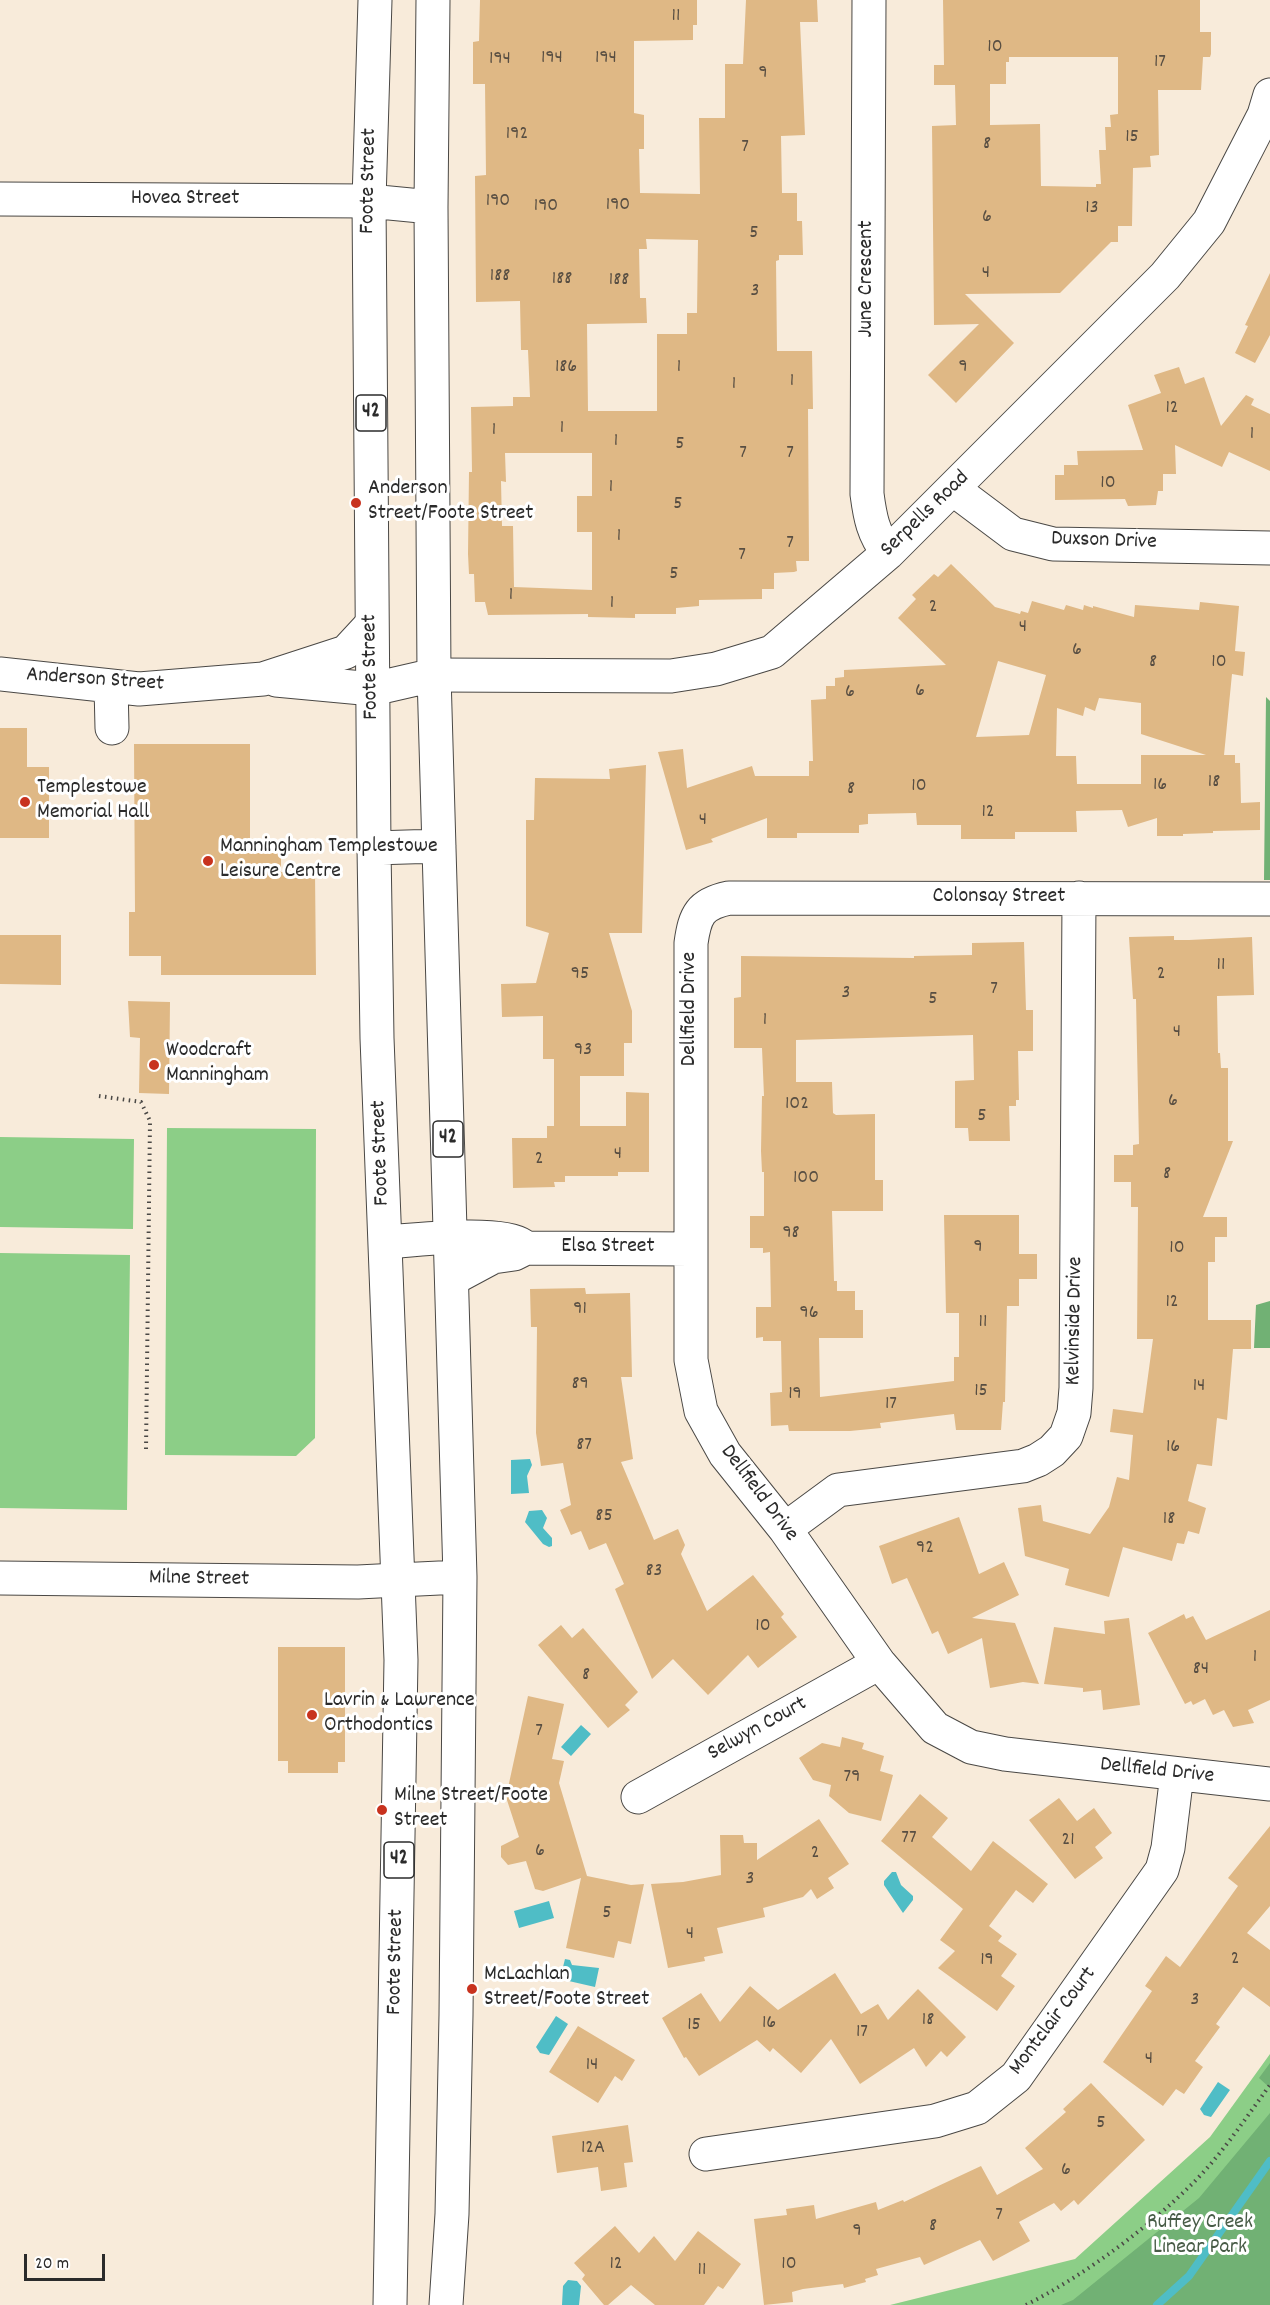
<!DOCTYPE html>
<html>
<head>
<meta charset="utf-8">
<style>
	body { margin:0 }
	#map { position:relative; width:1270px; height:2305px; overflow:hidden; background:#f8ebda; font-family:Dekko,sans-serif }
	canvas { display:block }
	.scale { position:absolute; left:24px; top:2254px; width:81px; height:27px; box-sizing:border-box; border:3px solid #2b2b2b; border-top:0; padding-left:8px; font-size:18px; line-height:21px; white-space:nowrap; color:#2b2b2b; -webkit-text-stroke:4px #fff; paint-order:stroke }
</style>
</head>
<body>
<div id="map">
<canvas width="1270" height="2305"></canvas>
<div class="scale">20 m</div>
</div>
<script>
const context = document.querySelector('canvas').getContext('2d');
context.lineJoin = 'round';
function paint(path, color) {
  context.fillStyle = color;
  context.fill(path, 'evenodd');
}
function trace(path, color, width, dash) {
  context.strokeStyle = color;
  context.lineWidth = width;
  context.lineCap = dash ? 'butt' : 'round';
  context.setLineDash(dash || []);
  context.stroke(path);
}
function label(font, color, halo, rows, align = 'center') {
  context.font = font + ' Dekko,sans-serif';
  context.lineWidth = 6;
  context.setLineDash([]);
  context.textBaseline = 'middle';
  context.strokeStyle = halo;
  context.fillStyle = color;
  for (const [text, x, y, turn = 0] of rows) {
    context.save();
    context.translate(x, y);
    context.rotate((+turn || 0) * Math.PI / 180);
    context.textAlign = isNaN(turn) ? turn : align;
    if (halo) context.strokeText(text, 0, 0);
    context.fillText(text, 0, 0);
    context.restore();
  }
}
const green = new Path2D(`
	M167 1128 316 1129 315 1438 296 1456 165 1455Z
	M0 1137 134 1139 133 1229 0 1227Z
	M0 1253 130 1255 127 1510 0 1508Z
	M1270 2054V2305H890L1075 2259 1210 2137Z`);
const forest = new Path2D(`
	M1266 697 1270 701V880H1264Z
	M1270 1301V1348H1254L1256 1305Z
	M1270 2063V2088L1259 2078Z
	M1270 2113V2305H1061L1073 2300 1199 2198Z`);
const water = new Path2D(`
	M530 1459 532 1465 527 1476 529 1493 511 1494V1460Z
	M542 1510 547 1518 543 1528 552 1538V1546L549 1547 543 1544 525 1522 529 1511Z
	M581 1725 591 1734 571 1756 561 1747Z
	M892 1872H896L901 1885 913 1896V1900L903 1913 884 1885V1881Z
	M549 1901 554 1918 519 1928 514 1911Z
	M565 1959 570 1960 572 1965 599 1968 595 1987 560 1979Z
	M556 2016 568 2024 549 2055 540 2053 536 2047Z
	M1218 2082 1230 2090 1211 2117 1204 2115 1200 2109Z
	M568 2280 577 2281 581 2286 579 2305H562L563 2286Z`);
const stream = new Path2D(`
	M1157 2305 1189 2276 1270 2161`);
const building = new Path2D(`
	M480 0H697V25H693V40L634 41V113L644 115V149H639L640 193 700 194 699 118H725V64H743L746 0H817L818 22H800L805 135 781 136 782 193H797V221H802L803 255H779V260L776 261 777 351H812L813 409H808L809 561H796L797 571 794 572 774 573V589H762V599L699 600V606L676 608V614H635V618L588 617V614L488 615 485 602H475L474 574H469L468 554 469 472H472L471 407 513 406V397H530L528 350H521L520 301 476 302 475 176 486 175 485 84H473V42L479 41ZM646 239 698 240 697 313H687V334H657V411H588L587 324 647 323 646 298H640L639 249H647ZM505 453H592V496H577V532H592V590L514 587 513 526H502L501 481 506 482Z
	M943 0H1200V32H1211V54L1210 57H1203L1201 90H1158L1159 155 1150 156 1151 167 1133 168 1132 226H1118V242H1111L1060 293 965 294 1014 343 956 403 928 375 979 324 934 325 932 126 956 125 955 85H934V65H944ZM1009 57H1118V114L1110 115 1111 127H1105L1106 150H1099L1101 184H1096V187L1041 186 1040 124 990 125V84H1006V62H1009Z
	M1270 273V335L1255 363 1235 353 1248 326 1245 325Z
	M1179 367 1185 384 1204 377 1221 426 1246 395 1254 399 1251 405 1270 414V471L1229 452 1222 467 1175 445 1176 474H1163V491H1158L1156 505 1128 506 1125 499 1055 500V475H1064V465H1078L1077 451 1143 450 1128 405 1161 393 1154 375Z
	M951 564 995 607 1020 614 1021 611 1028 613 1032 601 1064 610 1066 605 1083 610 1084 605 1093 608V606L1134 617 1135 605 1199 610 1200 602 1239 606 1235 651 1245 652 1243 676 1232 674 1224 755H1235V763H1240L1241 803 1260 802V830L1213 831V833L1183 834V836H1157V818L1128 827 1122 810 1076 811 1077 832H1015V839H961V825H917L916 813 868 814V824L859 825V833H797V838H767V818L711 839 713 842 686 850 658 752 683 749 687 788 752 766 755 776H809V761H813L811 700 826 699V686H835V678L844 677V670L946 665 898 618 916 599 912 595 934 574 938 577ZM998 661 1046 675 1029 735 976 737ZM1099 698 1141 703V734L1206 755H1141V784H1077L1076 756H1056L1057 708 1083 716 1085 707 1095 711Z
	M0 728H27V767H49V838H0Z
	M134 744H250V851H281V872H315L316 975H161V956H129V912H135Z
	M646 765 642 933H609L632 1011V1043H624V1076H580V1126H626V1092L649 1093V1172H618V1176H565V1182H554L555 1187 513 1188 512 1138H547V1126H554V1059H543V1016L502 1017 501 984 536 983 549 933 526 926V820H534L535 778 610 779 609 769Z
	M0 935H61V985L0 984Z
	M1174 936V940H1189L1252 937 1254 995 1217 996 1218 1053H1220L1221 1068H1228V1141H1233L1203 1217H1227V1237H1215V1262H1208V1320H1251V1349H1233L1227 1420 1217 1418 1212 1466 1197 1464 1188 1501 1206 1508 1199 1534 1188 1531 1184 1544 1177 1543 1172 1561 1123 1547 1109 1597 1065 1585 1069 1569 1025 1556 1018 1508 1041 1505 1043 1521 1090 1534 1109 1507 1117 1477 1129 1480 1133 1435 1110 1432 1113 1409 1143 1413 1153 1339H1137L1138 1207H1131V1182H1114V1155H1133V1145L1139 1144 1136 999H1133L1129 937Z
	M1024 942 1026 1010H1033V1051H1018L1019 1100H1016V1106H1009L1010 1141H969L968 1128H955V1081L974 1080 973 1035 796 1040V1082H832L833 1113 836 1115 875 1114V1180H883V1211H832L834 1281H837V1291H855V1310H863V1338H819L820 1397 954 1381V1357H959V1313H946L944 1215H1019V1254H1037V1279H1019V1306H1007L1005 1402H1003L1001 1430H956L954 1414 880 1423 881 1428 850 1431H789L788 1425 771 1426 770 1393 782 1392 781 1341H763V1337L756 1338V1307H771L770 1252 763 1253V1248H750V1216H764V1172H762L761 1151 762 1096H764L762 1048H734V998L741 997V956L914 958V956L972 955V943Z
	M128 1001 170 1002 169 1094 139 1093 140 1038 130 1037Z
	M585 1288 586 1294 630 1293 632 1377H621L633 1459 621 1462 654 1540 678 1529 685 1545 681 1554 707 1611 753 1575 784 1614 781 1617 797 1637 758 1668 748 1655 708 1695 673 1659 652 1679 615 1589 624 1584 606 1543 589 1550 581 1531 571 1535 560 1510 571 1505 563 1463 541 1466 536 1433 537 1327H531L530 1289Z
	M959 1517 979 1574 1004 1562 1019 1595 972 1618 1015 1623 1039 1684 1023 1682 990 1688 982 1638 948 1654 938 1631 932 1634 907 1578 892 1584 879 1546Z
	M1270 1610V1700L1248 1710 1254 1723 1233 1727 1224 1710 1213 1715 1205 1699 1193 1705 1191 1701 1185 1704 1148 1633 1184 1614 1186 1619 1193 1616 1206 1640Z
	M1129 1618 1140 1705 1103 1710 1101 1690 1083 1692V1688L1044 1684 1054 1627 1105 1634 1104 1621Z
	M561 1625 572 1638 583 1628 638 1692 625 1705 630 1710 608 1728 538 1645Z
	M278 1647H345V1762H338V1773H288V1761H278Z
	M528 1696 564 1704 552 1759 564 1761 559 1783 587 1876 631 1885 644 1884 631 1944 618 1941 614 1958 566 1948 581 1878 543 1891 535 1889 526 1861 508 1865 501 1857V1846L519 1837 506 1797Z
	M842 1737 864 1743 862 1749 884 1756 880 1771 893 1775 881 1821 849 1813 829 1796 831 1785 813 1780 799 1758 822 1743 840 1747Z
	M920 1794 948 1818 932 1837 971 1871 993 1841 1048 1884 1033 1903 1016 1890 989 1926 1002 1936 998 1941 1017 1954 1001 1976 1015 1986 997 2011 938 1968 955 1951 940 1940 963 1909 881 1841Z
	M1059 1798 1077 1821 1094 1808 1112 1833 1095 1847 1103 1858 1075 1879 1029 1820Z
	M819 1819 849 1864 828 1878 834 1888 817 1899 811 1889 803 1897 763 1908 765 1917 717 1928 723 1953 704 1957 705 1961 668 1968 651 1884 683 1882 721 1875 720 1835H743L744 1843H757V1860Z
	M1270 1826V1906L1247 1933 1270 1950V2007L1243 1987 1216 2024 1220 2027 1195 2061 1203 2067 1184 2094 1176 2089 1163 2106 1103 2062 1152 1991 1145 1986 1166 1956 1180 1967 1238 1886 1228 1878Z
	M835 1973 861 2014 878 2004 888 2020 918 1989 966 2037 947 2057 941 2051 926 2067 914 2048 860 2084 831 2039 801 2073 773 2048 770 2052 757 2040 699 2076 686 2057 684 2058 662 2018 701 1993 720 2022 750 1986 778 2010Z
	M578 2026 635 2060 622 2081 615 2076 598 2103 549 2072Z
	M1091 2083 1145 2140 1078 2205 1074 2200 1061 2211 1054 2203 1019 2222 1030 2241 993 2261 980 2240 924 2265 920 2257 876 2269 878 2275 865 2279 866 2282 844 2288 843 2284 803 2289 792 2292 793 2302 764 2305 754 2219 787 2215 786 2209 814 2205 816 2219 876 2202 878 2210 903 2200 904 2202 981 2166 997 2195 1043 2169 1025 2148 1066 2112 1063 2109Z
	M628 2125 633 2162 624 2163 627 2187 601 2191 598 2167 557 2173 552 2136Z
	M615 2226 639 2253 654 2236 675 2261 698 2231 741 2264 723 2289 718 2286 704 2305H655L631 2285 608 2305H604L582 2279 585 2275 574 2263Z`);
const path = new Path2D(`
	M99 1096 141 1102 150 1121 146 1450
	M1026 2305C1083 2276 1144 2231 1190 2186 1220 2157 1245 2119 1270 2085`);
const minor = new Path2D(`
	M869 0 867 494C870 517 873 534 888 553
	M0 199 369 201
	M953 489 1013 534 1053 544 1270 548
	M0 674 139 689 263 679 346 652 371 625
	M434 675 671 676 716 669 772 652 888 553 1165 276 1209 222 1264 115 1270 95
	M276 680 373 689
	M111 686 112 728
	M1270 899 729 898C700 904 695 915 691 943V1360L701 1411 725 1454 785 1529 879 1663 935 1728 971 1747 1005 1754 1270 1784
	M386 1242C413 1240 502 1230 522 1245
	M452 1279 493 1257 514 1254 526 1248 690 1249
	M785 1529 838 1490 1023 1466 1038 1460 1052 1451 1066 1436 1074 1413 1076 1388 1079 898
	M0 1578 358 1582 398 1580
	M638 1797 879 1663
	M706 2154 935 2121 977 2108 1016 2077 1162 1870 1168 1848 1177 1774`);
const major = new Path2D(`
	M375 0 369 201 374 848 377 1038 401 1660 390 2305
	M433 0 431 207 434 675 460 1577 456 2015 452 2214 446 2305
	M369 201 431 207
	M373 689 434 675
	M374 848 439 846
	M398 1580 460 1577`);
const markers = [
	[356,503,6,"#c8321e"],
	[25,802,6,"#c8321e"],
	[208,861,6,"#c8321e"],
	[154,1065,6,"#c8321e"],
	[312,1715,6,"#c8321e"],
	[382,1810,6,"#c8321e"],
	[472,1989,6,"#c8321e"]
];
const numberNames = [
	["11",676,17],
	["10",995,48],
	["194",552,59],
	["194",606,59],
	["194",500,60],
	["17",1160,63],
	["9",763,74],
	["192",517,135],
	["15",1132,138],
	["8",987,145],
	["7",745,148],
	["190",498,202],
	["190",618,206],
	["190",546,207],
	["13",1092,209],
	["6",987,218],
	["5",754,234],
	["4",986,274],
	["188",500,277],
	["188",562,280],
	["188",619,281],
	["3",755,292],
	["186",566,368],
	["1",679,368],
	["9",963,368],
	["1",792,382],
	["1",734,385],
	["12",1172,409],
	["1",562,429],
	["1",494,431],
	["1",1252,435],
	["1",616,442],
	["5",680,445],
	["7",743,454],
	["7",790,454],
	["10",1108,484],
	["1",611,488],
	["5",678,505],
	["1",619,537],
	["7",790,544],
	["7",742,556],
	["5",674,575],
	["1",511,596],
	["1",612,604],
	["2",933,608],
	["4",1023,628],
	["6",1077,651],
	["8",1153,663],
	["10",1219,663],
	["6",920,692],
	["6",850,693],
	["18",1214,783],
	["16",1160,786],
	["10",919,787],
	["8",851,790],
	["12",988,813],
	["4",703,821],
	["11",1221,966],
	["95",580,975],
	["2",1161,975],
	["7",994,990],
	["3",846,994],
	["5",933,1000],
	["1",765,1021],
	["4",1177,1033],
	["93",583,1051],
	["6",1173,1102],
	["102",797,1105],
	["5",982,1117],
	["4",618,1155],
	["2",539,1160],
	["8",1167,1175],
	["100",806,1179],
	["98",791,1234],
	["9",978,1248],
	["10",1177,1249],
	["12",1172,1303],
	["91",580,1310],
	["96",809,1314],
	["11",983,1323],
	["89",580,1385],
	["14",1199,1387],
	["15",981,1392],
	["19",795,1395],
	["17",891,1405],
	["87",584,1446],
	["16",1173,1448],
	["85",604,1517],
	["18",1169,1520],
	["92",925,1549],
	["83",654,1572],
	["10",763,1627],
	["1",1255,1658],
	["84",1201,1670],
	["8",586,1676],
	["7",539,1732],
	["79",852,1778],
	["77",909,1839],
	["21",1068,1841],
	["6",540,1852],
	["2",815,1854],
	["3",750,1880],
	["5",607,1914],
	["4",690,1935],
	["2",1235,1960],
	["19",987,1961],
	["3",1195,2001],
	["18",928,2021],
	["16",769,2024],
	["15",694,2026],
	["17",862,2033],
	["4",1149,2060],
	["14",592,2066],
	["5",1101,2124],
	["12A",593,2149],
	["6",1066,2171],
	["7",999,2216],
	["8",933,2227],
	["9",857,2232],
	["12",616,2265],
	["10",789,2265],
	["11",702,2271]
];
const shields = [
	[371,413,30],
	[448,1139,30],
	[399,1860,30]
];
const shieldNames = [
	["42",371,413],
	["42",448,1139],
	["42",399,1860]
];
const streetNames = [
	["Foote Street",370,181,-89],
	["Hovea Street",185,200],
	["June Crescent",868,279,-90],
	["Serpells Road",926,515,-44],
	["Duxson Drive",1104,542,2],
	["Foote Street",372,667,-91],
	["Anderson Street",95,681,4],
	["Colonsay Street",999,898],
	["Dellfield Drive",691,1009,-90],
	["Foote Street",382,1153,-92],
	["Elsa Street",608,1248],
	["Kelvinside Drive",1076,1321,-89],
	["Dellfield Drive",758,1494,53],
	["Milne Street",199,1580,1],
	["Selwyn Court",758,1730,-29],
	["Dellfield Drive",1157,1772,6],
	["Foote Street",397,1962,-89],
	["Montclair Court",1054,2022,-53]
];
const poiNames = [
	["Anderson",368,490],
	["Street/Foote Street",368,515],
	["Templestowe",37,789],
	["Memorial Hall",37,814],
	["Manningham Templestowe",220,848],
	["Leisure Centre",220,873],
	["Woodcraft",166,1052],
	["Manningham",166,1077],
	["Lavrin & Lawrence",324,1702],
	["Orthodontics",324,1727],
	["Milne Street/Foote",394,1797],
	["Street",394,1822],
	["McLachlan",484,1976],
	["Street/Foote Street",484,2001]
];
const parkNames = [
	["Ruffey Creek",1200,2224],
	["Linear Park",1200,2249]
];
paint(green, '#8cce87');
paint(forest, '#71b174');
paint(water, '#4fbdc6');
trace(stream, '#4fbdc6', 8);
paint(building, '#dfb885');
trace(minor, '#4a4845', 35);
trace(major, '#4a4845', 35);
trace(path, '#4a4845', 4, [1.5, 4.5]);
trace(minor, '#fff', 33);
trace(major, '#fff', 33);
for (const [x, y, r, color] of markers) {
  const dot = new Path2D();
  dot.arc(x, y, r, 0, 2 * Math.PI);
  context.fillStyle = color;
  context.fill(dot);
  trace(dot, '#fff', 2);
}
label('20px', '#584e42', null, numberNames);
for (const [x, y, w] of shields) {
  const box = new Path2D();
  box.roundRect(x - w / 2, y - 18, w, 36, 4.5);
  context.fillStyle = '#fff';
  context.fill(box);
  trace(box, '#2b2b2b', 1.5);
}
label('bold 21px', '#2b2b2b', null, shieldNames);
label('22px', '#2b2b2b', '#fff', streetNames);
label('22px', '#2b2b2b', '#fff', poiNames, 'left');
label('22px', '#485c47', '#fff', parkNames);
</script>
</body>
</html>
